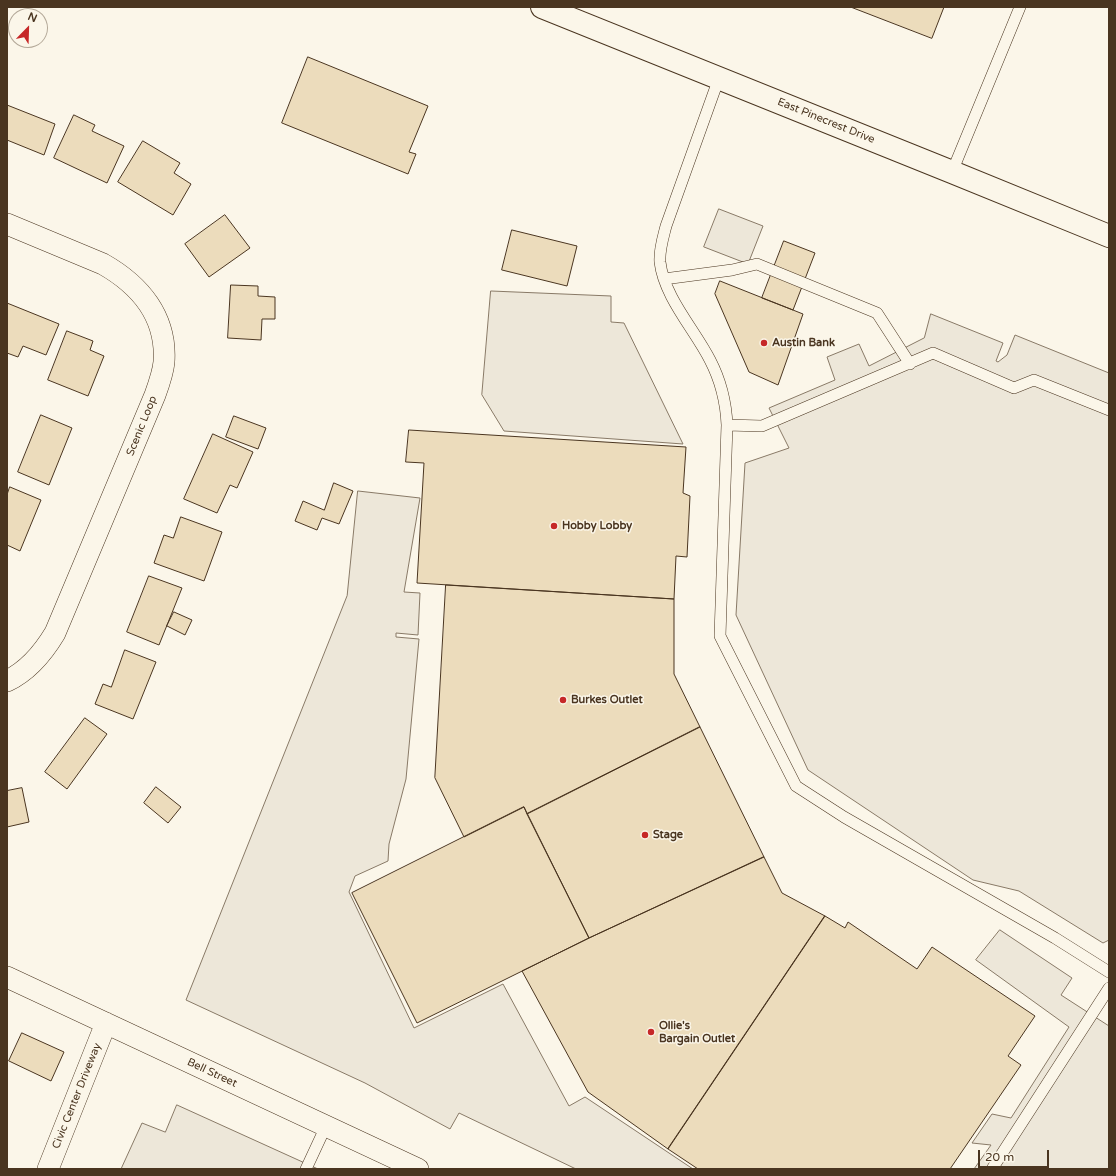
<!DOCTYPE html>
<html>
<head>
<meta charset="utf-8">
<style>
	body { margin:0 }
	#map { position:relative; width:1116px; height:1176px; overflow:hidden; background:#fbf6e9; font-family:"Varela Round",sans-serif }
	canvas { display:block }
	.frame { position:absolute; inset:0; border:8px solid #4a3520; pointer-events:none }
	.north { position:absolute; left:8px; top:8px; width:40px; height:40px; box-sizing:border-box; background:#fbf6e9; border:1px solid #b4a999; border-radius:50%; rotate:23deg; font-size:11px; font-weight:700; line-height:16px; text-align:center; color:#4a3520 }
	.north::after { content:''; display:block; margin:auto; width:14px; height:18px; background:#c62828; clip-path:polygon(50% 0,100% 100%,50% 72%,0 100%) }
	.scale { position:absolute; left:978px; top:1150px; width:71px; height:18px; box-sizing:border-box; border:2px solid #4a3520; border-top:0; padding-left:5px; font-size:12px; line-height:14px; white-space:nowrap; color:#4a3520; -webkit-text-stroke:3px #fbf6e9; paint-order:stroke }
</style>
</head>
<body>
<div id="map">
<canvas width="1116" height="1176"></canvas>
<div class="frame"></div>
<div class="north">N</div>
<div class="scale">20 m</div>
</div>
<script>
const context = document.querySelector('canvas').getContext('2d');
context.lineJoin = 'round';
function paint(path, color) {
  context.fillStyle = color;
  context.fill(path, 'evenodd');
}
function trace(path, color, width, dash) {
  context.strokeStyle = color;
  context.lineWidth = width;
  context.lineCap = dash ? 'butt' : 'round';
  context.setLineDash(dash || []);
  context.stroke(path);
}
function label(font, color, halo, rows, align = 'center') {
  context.font = font + ' "Varela Round",sans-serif';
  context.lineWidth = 3;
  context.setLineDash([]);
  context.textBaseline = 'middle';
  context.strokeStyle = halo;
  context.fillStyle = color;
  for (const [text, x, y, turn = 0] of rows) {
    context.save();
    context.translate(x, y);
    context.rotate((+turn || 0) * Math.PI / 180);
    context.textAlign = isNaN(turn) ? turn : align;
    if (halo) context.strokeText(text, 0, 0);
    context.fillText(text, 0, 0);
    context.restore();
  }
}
const parking = new Path2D(`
	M719 209 763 226 748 264 704 247Z
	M491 291 611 296V322L624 323 683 444 504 431 482 395Z
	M931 314 1003 343 996 361 998 362 1007 355 1015 335 1109 373V940L1103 943 1019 891 973 880 808 770 736 615 745 463 789 448 769 408 835 380 827 357 859 344 869 366 924 338Z
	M358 491 420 498 404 592 420 593 418 635 396 633V637L419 639 406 779 389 844 388 861 355 876 349 892 414 1028 503 984 569 1106 585 1097 693 1169H576L459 1113 450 1129 365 1083 186 1000 347 596Z
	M1000 930 1072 978 1061 995 1109 1026V1169H974L991 1145 972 1143 992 1114 1011 1118 1069 1027 976 960Z
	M177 1105 318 1169H121L142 1123 165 1132Z`);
const building = new Path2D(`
	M851 7H944L932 38Z
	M308 57 428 106 409 152 416 154 408 174 282 123Z
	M7 105 55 124 44 155 7 140Z
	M74 115 95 125 92 131 124 146 107 183 54 158Z
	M143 141 180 163 174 173 191 184 173 215 118 182Z
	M225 215 250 248 209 277 185 244Z
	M512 230 577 246 567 286 502 270Z
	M784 241 815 253 793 310 762 298Z
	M720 281 803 314 778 385 749 372 715 294Z
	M231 285 258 286V296L275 297V319H262L261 340 228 338Z
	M7 303 59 324 46 355 23 346 18 357 7 353Z
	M67 331 93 341 90 350 104 356 88 396 48 380Z
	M41 415 72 428 49 485 18 472Z
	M234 416 266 428 258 449 226 437Z
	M409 430 686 447 683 493 690 496 687 557 676 556 674 599 417 583 424 463 406 462Z
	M213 434 253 452 237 488 230 485 217 513 184 499Z
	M334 483 353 491 339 524 322 518 317 530 295 521 303 501 324 510Z
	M10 487 41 500 20 551 7 545V495Z
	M181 517 222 532 204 581 154 563 164 535 173 538Z
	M149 576 182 588 159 645 127 632Z
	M446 585 674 599V674L700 727 527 814 524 807 464 837 435 778Z
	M174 612 192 620 185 635 167 626Z
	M125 650 156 662 133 719 95 704 103 684 111 687Z
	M85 718 107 734 67 789 45 772Z
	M700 727 764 857 589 938 527 814Z
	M156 787 181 807 168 823 144 803Z
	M22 788 29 822 7 827V791Z
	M524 807 589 938 417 1023 352 893Z
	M764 857 782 893 825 916 668 1149 588 1092 522 971 589 938Z
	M825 916 845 928 848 922 917 969 932 947 1035 1016 1008 1056 1021 1065 950 1169H698L668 1149Z
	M22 1033 64 1052 51 1081 9 1061Z`);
const lane = new Path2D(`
	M719 78 666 226C663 238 659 250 660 262 664 297 695 330 710 360 721 381 726 402 727 425L720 636 796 786 844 817 1055 938 1109 972
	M952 172 1020 7
	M664 279 732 270 757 264 877 313 910 364
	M727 425 762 426 933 353 1014 388 1034 380 1109 410
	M306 1169 326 1126
	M992 1169 1109 988`);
const street = new Path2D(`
	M7 224 103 264C140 285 167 317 164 362 163 373 159 384 155 395L55 633C43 653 28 671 7 681
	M7 977 418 1169
	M48 1169 106 1023`);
const primary = new Path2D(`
	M542 7 952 172 1109 236`);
const markers = [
	[764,343,4,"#c62828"],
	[554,526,4,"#c62828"],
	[563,700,4,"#c62828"],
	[645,835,4,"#c62828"],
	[651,1032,4,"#c62828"]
];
const streetNames = [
	["East Pinecrest Drive",826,121,22],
	["Scenic Loop",142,426,-68],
	["Bell Street",212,1073,25],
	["Civic Center Driveway",77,1096,-68]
];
const poiNames = [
	["Austin Bank",772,343],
	["Hobby Lobby",562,526],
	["Burkes Outlet",571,700],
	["Stage",653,835],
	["Ollie's",659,1026],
	["Bargain Outlet",659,1039]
];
paint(parking, '#ede7d9');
trace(parking, '#887966', 1);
paint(building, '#ecdcbc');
trace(building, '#4a3520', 1);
trace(lane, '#4a3520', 12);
trace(street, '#4a3520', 22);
trace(primary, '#4a3520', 24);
trace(lane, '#fbf6e9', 11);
trace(street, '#fbf6e9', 21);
trace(primary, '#fbf6e9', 22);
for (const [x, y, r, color] of markers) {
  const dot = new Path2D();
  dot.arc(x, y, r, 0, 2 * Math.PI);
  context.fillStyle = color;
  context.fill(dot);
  trace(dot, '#fbf6e9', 1.5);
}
label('11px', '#4a3520', '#fbf6e9', streetNames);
label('bold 11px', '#4a3520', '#fbf6e9', poiNames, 'left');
</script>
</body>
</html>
